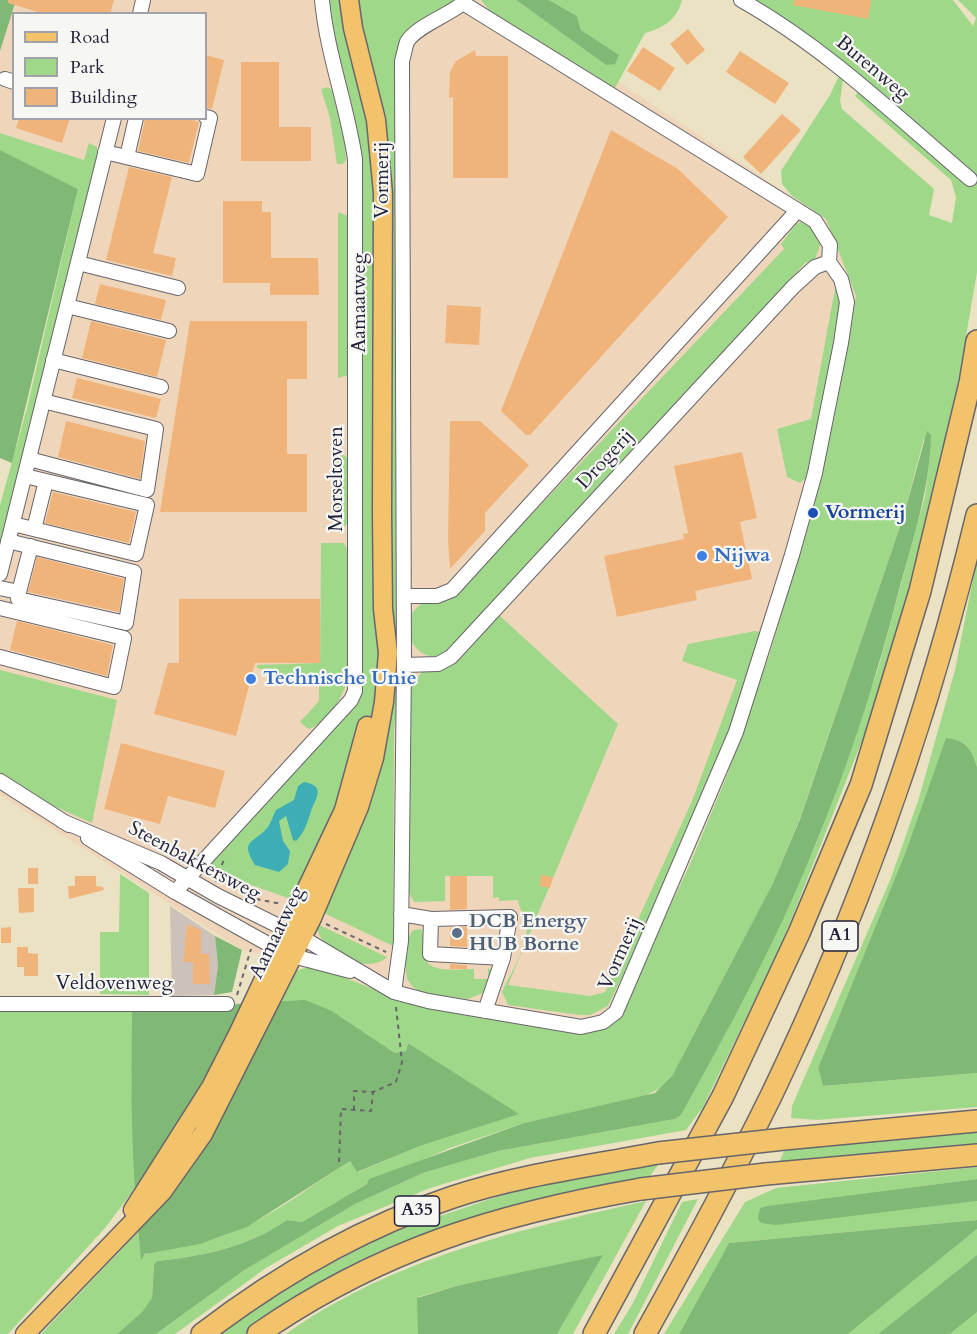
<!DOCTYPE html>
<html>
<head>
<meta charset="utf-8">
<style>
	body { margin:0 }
	#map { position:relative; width:977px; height:1334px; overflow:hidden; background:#eae2c3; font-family:Cardo,serif }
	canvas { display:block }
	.legend { position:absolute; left:12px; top:12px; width:195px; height:108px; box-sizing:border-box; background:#f6f6f2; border:2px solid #a1a1a9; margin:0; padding:8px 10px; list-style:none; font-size:18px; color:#22223b }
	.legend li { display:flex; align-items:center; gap:12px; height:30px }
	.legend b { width:30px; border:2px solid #a1a1a9 }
</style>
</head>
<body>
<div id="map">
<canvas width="977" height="1334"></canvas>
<ul class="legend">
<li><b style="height:8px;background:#f2c36a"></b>Road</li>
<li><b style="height:16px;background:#a0d88a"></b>Park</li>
<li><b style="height:16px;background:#f0b47b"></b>Building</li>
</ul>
</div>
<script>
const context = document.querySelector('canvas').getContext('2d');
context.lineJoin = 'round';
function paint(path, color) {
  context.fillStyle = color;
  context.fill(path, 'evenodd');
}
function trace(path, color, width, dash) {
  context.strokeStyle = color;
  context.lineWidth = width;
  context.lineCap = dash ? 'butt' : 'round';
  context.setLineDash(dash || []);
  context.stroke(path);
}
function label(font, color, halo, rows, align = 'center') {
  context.font = font + ' Cardo,serif';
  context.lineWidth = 4.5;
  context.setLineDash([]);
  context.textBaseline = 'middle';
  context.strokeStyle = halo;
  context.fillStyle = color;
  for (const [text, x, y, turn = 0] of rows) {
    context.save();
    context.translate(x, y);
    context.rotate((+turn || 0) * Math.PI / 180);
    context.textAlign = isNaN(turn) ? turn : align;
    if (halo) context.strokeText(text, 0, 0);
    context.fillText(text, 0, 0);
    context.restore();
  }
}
const built = new Path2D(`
	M6 0H494L826 219 856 296 835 414 810 520 770 653 727 775 671 907 611 1025 518 1021 412 1004 317 967 242 950 0 795V527L87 175 0 149V24ZM14 14H206V118H14Z`);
const industrial = new Path2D(`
	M170 906 215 936 218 966 214 995 172 996Z`);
const green = new Path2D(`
	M328 0H456L400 43 398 696 394 730 393 946 305 904 203 868 354 706 361 691V182L359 140 331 36Z
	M481 0H516L606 65 618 55 581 30 577 16 549 0H682C677 19 664 28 645 33L615 88 490 11Z
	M747 0H953L973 26 976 18 958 0H977V272L947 447 890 656 865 733 780 948 703 1107 686 1130 530 1158 430 1188 338 1226 266 1268 175 1334H156L243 1271 355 1204 423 1173 498 1151 675 1119 681 1115 726 1033 813 851 828 813 878 669 925 496 930 456 924 438 904 515 800 818 773 883 672 1076 663 1087 644 1096 524 1123 450 1148 367 1184 302 1222 287 1220C247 1247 204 1256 157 1261L154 1264 152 1298 142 1312 117 1334H41L138 1232 141 1258C149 1248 202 1243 217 1238 263 1224 310 1186 350 1161L358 1172 420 1146 518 1114 408 1043 406 1051 395 1053 332 1011 277 1001C289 979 289 967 317 967L412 1004 518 1021 602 1029 645 960 690 864 727 775 770 653 810 520 835 414 856 296 826 219 792 196 782 184 781 171 830 95 839 76 843 80 840 101 842 109 934 189 929 215 952 223 956 197 951 180 855 96 858 92 966 182 973 177 865 79Z
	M327 87 332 90 345 144 346 160 343 164H337L330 118 321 89Z
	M0 133 84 160 89 143 97 147 98 154 0 552V505L27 408 78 189 0 150Z
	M338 212 348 216V375L338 378Z
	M801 222 815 229 822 240 815 259 805 263 445 655C408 665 399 618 420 605 425 602 448 597 456 594L784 249 781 244 796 224Z
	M836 283 842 294 837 329 806 478 800 483 787 477 777 429 811 419Z
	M344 455 349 460 348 521 345 527H321L337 524V456Z
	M321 543H344L348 551V676C346 693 326 726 308 729L300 722 319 701V684L257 668V665L320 663Z
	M977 559V767C972 749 966 739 946 739L906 851 818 1068 823 1086 977 1073V1107L817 1120 791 1118 792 1106 891 878 919 798 955 670Z
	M499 615 618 724 508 985 590 996 605 992 692 801 737 680 682 661 688 644 755 631 763 633 743 697 662 895 608 1006 590 1015H579L508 1005 502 992C511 972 531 943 526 921 524 913 519 909 518 900L499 901V897L493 898V876H445V901L414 902 407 889 411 685 423 671 443 670 455 662Z
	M0 670 117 700 92 823 33 797 0 776Z
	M120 874 149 893V995L100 994V932H119Z
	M317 924 387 957C367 977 316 950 317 924Z
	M421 929C425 936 422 945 423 953 426 975 458 969 474 969V979H488V968L492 970 485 992 468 999 422 993 413 987 407 979 405 964 406 941 413 930Z
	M0 1010H132L131 1076 136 1187 105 1228 8 1334H0Z
	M977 1132V1149L778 1165 785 1149 819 1144Z
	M661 1161 647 1180 523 1209 249 1334H215L263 1301 384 1235 508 1193 554 1181Z
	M977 1167V1179L762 1207 901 1209 977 1201V1220L729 1243 679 1334H664L745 1202 776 1188Z
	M698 1199 628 1334H614L633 1303 682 1202Z
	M646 1201 573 1334H557L602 1256 460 1285 418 1297V1334H286C393 1258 521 1229 646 1201Z
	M977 1229V1255L878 1334H848Z
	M977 1312V1334H950Z`);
const forest = new Path2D(`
	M0 0H16L0 51Z
	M516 0H549L577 16 581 30 619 55 615 64 606 65Z
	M0 150 78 189 12 463 0 458Z
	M927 431 931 435C930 490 912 542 898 594 876 680 848 766 814 848 777 940 729 1029 681 1115L675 1119 498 1151 423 1173 355 1204 243 1271 156 1334H117L142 1312 152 1298 154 1264 157 1261C204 1256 248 1247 287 1220L302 1222 367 1184 369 1179 524 1123 655 1093 672 1076 773 883 800 819 904 515Z
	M946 738C966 740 972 749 977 767V1073L823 1086 818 1068 906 851Z
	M215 936 242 950 232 992 214 995 218 966Z
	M305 1000 332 1011 395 1053 406 1051 408 1043 519 1114 420 1146 357 1172 350 1161 247 1227 200 1244 145 1254 141 1260C132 1177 130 1093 132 1010Z
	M977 1179V1201L776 1225 761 1223 758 1219 760 1208 767 1206Z
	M977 1220V1229L848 1334H679L729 1243Z
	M603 1255 557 1334H418L417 1298 460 1285Z
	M977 1255V1312L950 1334H878Z`);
const water = new Path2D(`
	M304 782C327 786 315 799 311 811 308 821 304 834 296 841L293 840 286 816 279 821 283 841 290 851 288 864 279 872 255 865C239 839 254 844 268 827 271 823 273 815 276 810L294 800 298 786Z`);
const building = new Path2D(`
	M8 0H114L110 14H44L8 3Z
	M794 0H871L868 19 793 5Z
	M688 29 705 50 687 65 670 44Z
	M643 47 675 68 660 91 627 71Z
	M475 50 476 56H508V178H453V97L449 98 450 72 456 61Z
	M740 51 789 83 775 104 726 72Z
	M206 55 224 60 212 109 206 108Z
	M241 62H279V127H311V161H241Z
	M782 114 801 130 761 174 743 157Z
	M19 118H70L62 143 16 128Z
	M145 118H186L199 122 189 163 138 151Z
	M611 130 678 169 728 217 530 435H526L501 411Z
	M129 167 172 177 153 253 176 258 172 276 106 260Z
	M223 201H262V212H271V258H318L319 295H270V283H223Z
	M100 284 166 300 161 320 95 304Z
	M447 305 481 307 479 345 445 343Z
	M91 321 166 340 157 377 82 358Z
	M190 321H307V379H287V454H307V512H160Z
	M77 378 161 399 156 418 72 398Z
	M66 421 145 441 140 479 58 457Z
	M450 421H480L529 465 485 513V531L450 569 448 540Z
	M742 452 757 518 740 522 752 579 695 591 697 600 617 617 604 556 684 539 683 534 688 533 674 466Z
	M53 492 136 512 129 543 45 523Z
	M37 557 124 579 119 612 28 592Z
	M179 599H320V663H255L236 736 154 714 168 663H179Z
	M17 621 113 645 107 676 10 650Z
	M121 743 225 771 215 808 168 796 160 824 104 809Z
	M28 868H38V884H28Z
	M541 875 553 877 550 888 540 886Z
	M75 876H96V886L103 887 104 890 69 899 68 886H75Z
	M450 876H467V909L450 910Z
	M18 888H34V912L19 913Z
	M187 924 201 930V954H209L210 984H193V962H183Z
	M11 927V943H1V928Z
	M467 927V947L450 946V928Z
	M17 947H28V953L38 954V976H24V967H17Z
	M450 964 467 965V969H450Z`);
const path = new Path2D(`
	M216 882 224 859
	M256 899 282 904
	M326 924 386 952
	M237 995 251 949
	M354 1110V1091L373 1092 396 1082 402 1062 396 1007
	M339 1162 341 1109 371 1111 373 1092`);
const minor = new Path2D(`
	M741 0C826 48 896 116 970 179
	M140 14 143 0
	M5 79 14 82
	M105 152 197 174 210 118 206 117
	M127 157 136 118
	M78 263 178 288
	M67 306 169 331
	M53 360 161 387
	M29 459 147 490 156 429 43 401
	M13 524 136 554 147 505 25 476
	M34 529 46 481
	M0 574 114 118
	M0 588 19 592 18 599 126 623 134 572 8 541
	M19 592 31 546
	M405 596H437L452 590 797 211
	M0 608 124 638 114 687 0 657
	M404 665 438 664 451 657 793 287 815 267 829 262
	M0 781 69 825
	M62 821 161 863 218 896 303 938 394 992 428 1001 581 1027 603 1022 616 1012 736 732 792 555 815 473 841 343 847 302 841 279 829 262 830 245 815 221 463 3C449 15 415 27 407 42 405 47 404 55 402 61L404 665 401 941 394 992
	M88 838 175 892 277 949 293 956 350 971
	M175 892 351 700 355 691V159C347 105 327 54 322 0
	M401 914 431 919 510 917 503 958 485 1011
	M431 919 430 954 503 958
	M0 1004H227`);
const major = new Path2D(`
	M133 1210 211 1087 238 1034 344 810 367 726
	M25 1334 162 1192 203 1134 312 918 359 807 374 758 384 702 388 653 383 609 382 512 383 193 376 120 353 28 349 0`);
const highway = new Path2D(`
	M784 1139 977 1121
	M766 1174 977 1155
	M202 1334C278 1276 362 1227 453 1197 519 1175 590 1166 658 1153
	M258 1334C379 1250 497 1214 641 1189
	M594 1334 723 1096 799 933 861 785 920 591 970 383 977 341
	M645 1334C689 1255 732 1175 772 1094 861 909 929 714 977 515`);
const highwayBridge = new Path2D(`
	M658 1153 784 1139
	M641 1189 766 1174`);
const markers = [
	[813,513,6,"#1a4fb4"],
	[702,556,6,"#3f7fe0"],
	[251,679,6,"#3f7fe0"],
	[457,933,6,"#5c6f8a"]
];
const shields = [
	[840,936,36],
	[417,1211,45]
];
const shieldNames = [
	["A1",840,936],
	["A35",417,1211]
];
const streetNames = [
	["Burenweg",872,69,40],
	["Vormerij",383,180,-90],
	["Aamaatweg",360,303,-90],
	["Drogerij",606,460,-47],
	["Morseltoven",337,479,-90],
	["Steenbakkersweg",194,862,28],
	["Aamaatweg",278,933,-64],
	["Vormerij",621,954,-66],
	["Veldovenweg",114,984]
];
const transitNames = [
	["Vormerij",825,513]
];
const shopNames = [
	["Nijwa",714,556],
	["Technische Unie",263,679]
];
const serviceNames = [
	["DCB Energy",469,922],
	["HUB Borne",469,945]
];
paint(built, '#efd6bb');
paint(industrial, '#cdc2b9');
paint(green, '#a0d88a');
paint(forest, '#80b876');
paint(water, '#3daeb6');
paint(building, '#f0b47b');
trace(minor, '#68656b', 16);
trace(major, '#68656b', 21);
trace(highway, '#68656b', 24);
trace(path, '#68656b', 2, [4.5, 4.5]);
trace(minor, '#fff', 14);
trace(major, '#f2c36a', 18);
trace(highway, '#f2c36a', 21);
trace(highwayBridge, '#68656b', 24, []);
trace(highwayBridge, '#f2c36a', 21);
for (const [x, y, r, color] of markers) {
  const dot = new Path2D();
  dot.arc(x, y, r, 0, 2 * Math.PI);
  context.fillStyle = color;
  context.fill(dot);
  trace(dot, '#f6f6f2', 2);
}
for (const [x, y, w] of shields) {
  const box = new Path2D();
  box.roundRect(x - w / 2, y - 15, w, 30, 4.5);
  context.fillStyle = '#f6f6f2';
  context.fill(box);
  trace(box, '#22223b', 1.5);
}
label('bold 18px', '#22223b', null, shieldNames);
label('20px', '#22223b', '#f6f6f2', streetNames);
label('bold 20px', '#164399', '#f6f6f2', transitNames, 'left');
label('bold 20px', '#366cbe', '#f6f6f2', shopNames, 'left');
label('bold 20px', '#4e5e75', '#f6f6f2', serviceNames, 'left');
</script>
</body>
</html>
